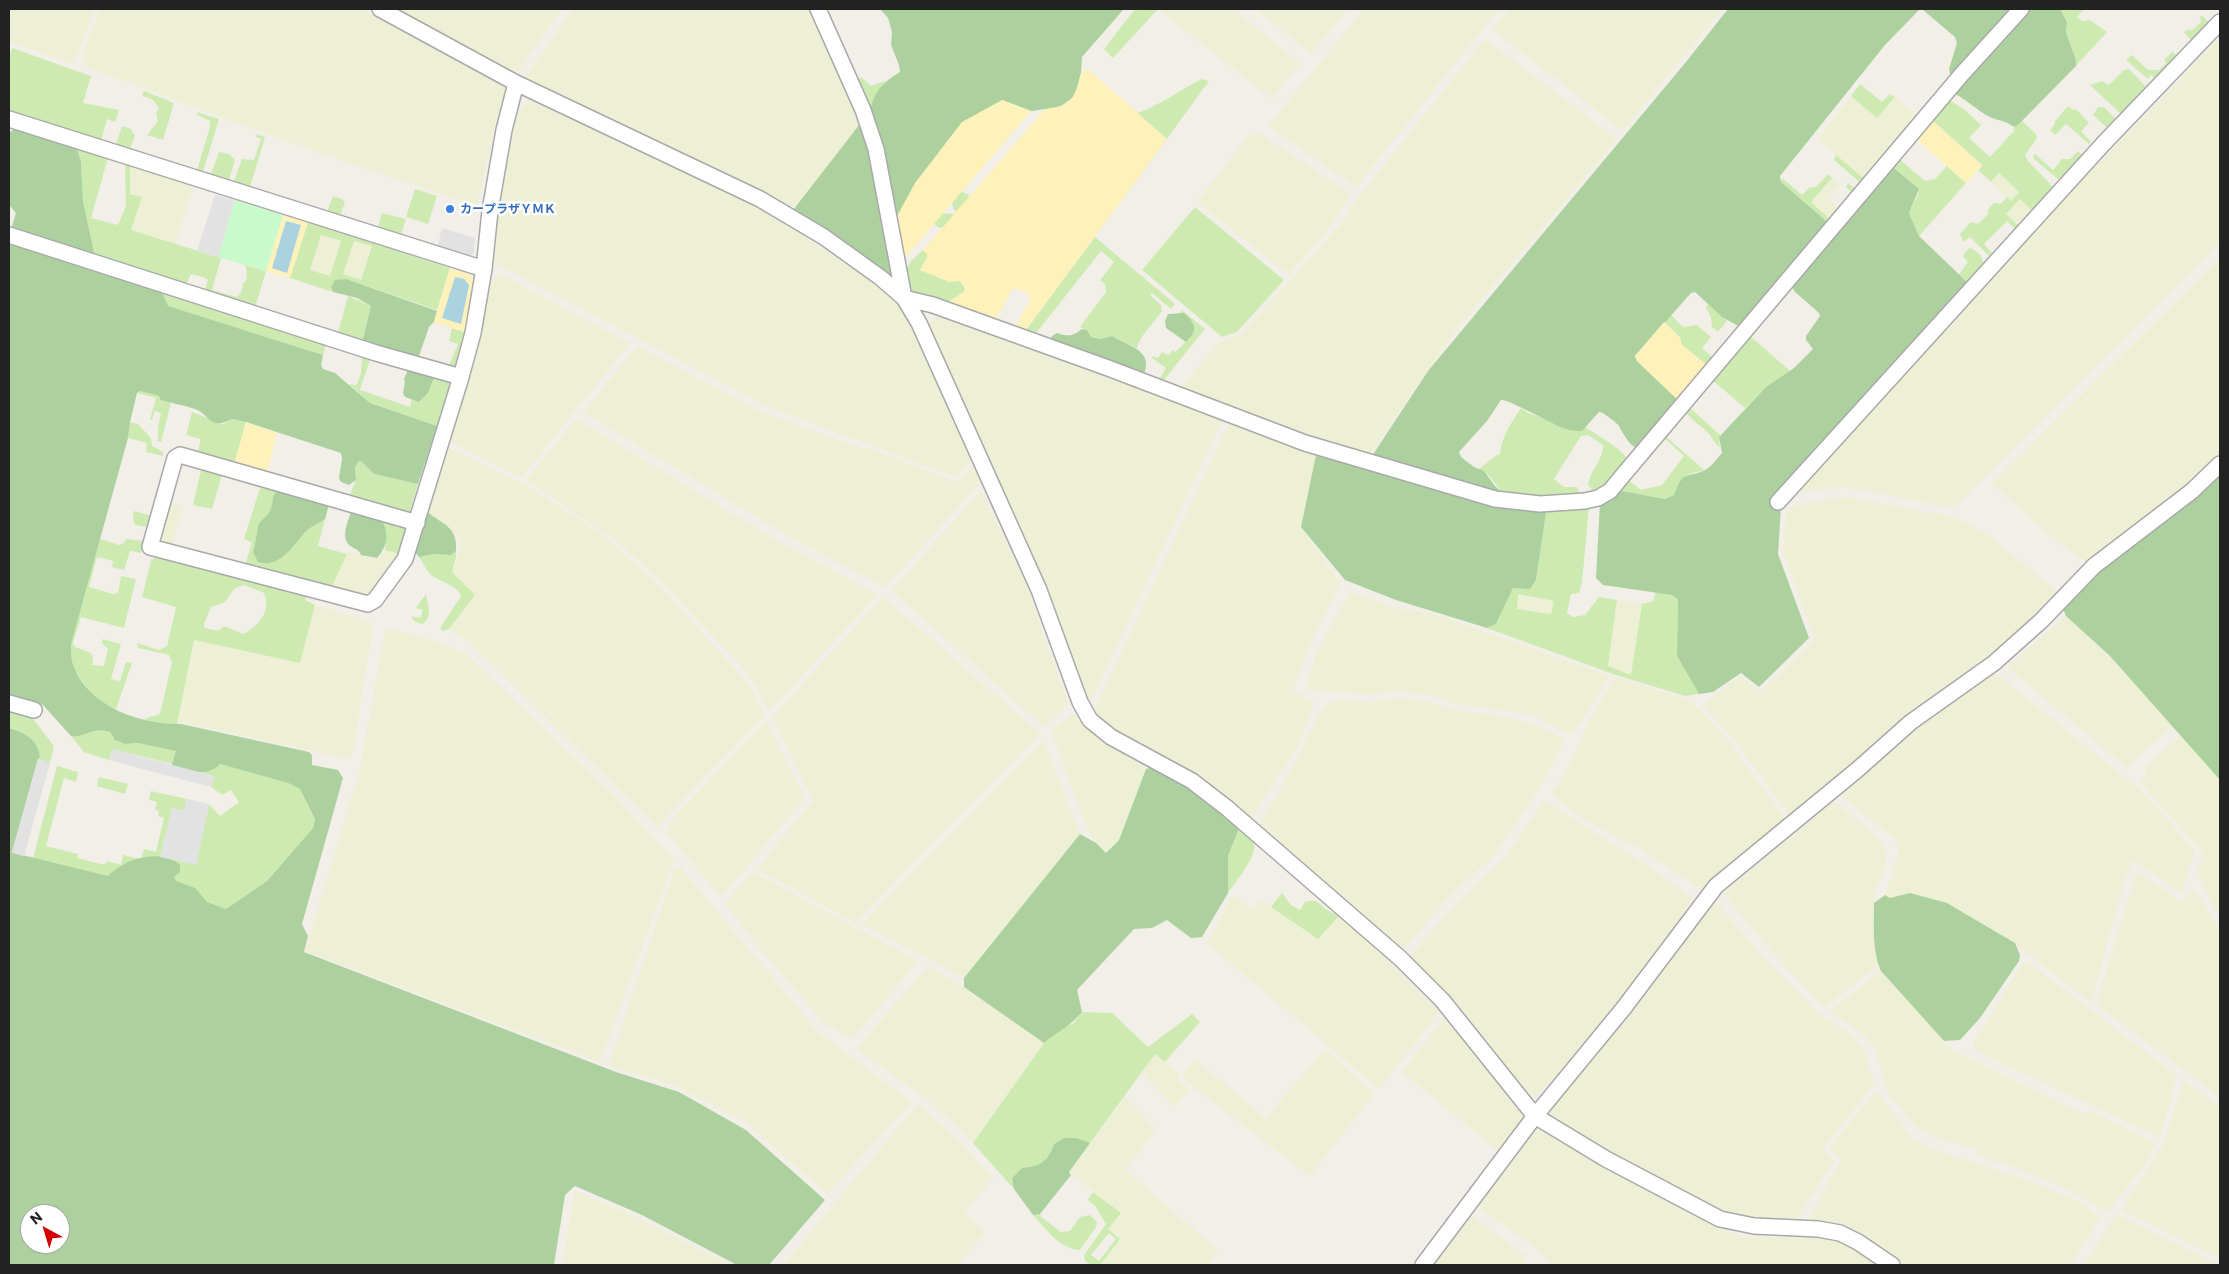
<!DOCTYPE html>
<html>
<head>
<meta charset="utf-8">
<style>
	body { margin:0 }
	#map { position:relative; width:2229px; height:1274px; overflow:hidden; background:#f2efe9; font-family:Commissioner,sans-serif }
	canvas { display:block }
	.frame { position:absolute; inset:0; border:10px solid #222; pointer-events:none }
	.north { position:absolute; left:20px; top:1204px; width:50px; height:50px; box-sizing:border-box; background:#fff; border:1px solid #a7a7a7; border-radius:50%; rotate:321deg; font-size:14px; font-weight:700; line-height:20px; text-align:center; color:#222 }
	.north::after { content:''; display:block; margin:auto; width:18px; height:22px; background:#d40000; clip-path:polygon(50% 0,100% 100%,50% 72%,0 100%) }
</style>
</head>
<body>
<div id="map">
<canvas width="2229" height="1274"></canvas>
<div class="frame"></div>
<div class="north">N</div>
</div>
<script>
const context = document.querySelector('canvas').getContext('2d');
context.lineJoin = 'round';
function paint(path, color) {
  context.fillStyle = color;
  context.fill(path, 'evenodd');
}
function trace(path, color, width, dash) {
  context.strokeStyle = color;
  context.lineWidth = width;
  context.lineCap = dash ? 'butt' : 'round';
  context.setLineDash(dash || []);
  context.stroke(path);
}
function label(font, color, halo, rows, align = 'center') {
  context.font = font + ' Commissioner,"Noto Sans JP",sans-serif';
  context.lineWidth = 5;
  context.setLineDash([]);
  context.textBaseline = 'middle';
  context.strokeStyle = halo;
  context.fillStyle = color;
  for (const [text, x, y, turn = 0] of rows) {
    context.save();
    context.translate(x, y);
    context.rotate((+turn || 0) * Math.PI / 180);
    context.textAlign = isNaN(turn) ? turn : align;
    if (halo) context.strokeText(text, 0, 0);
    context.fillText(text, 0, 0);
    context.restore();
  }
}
const farmland = new Path2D(`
	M9 9H95L74 64 9 42Z
	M101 9H362L502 81 506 86V94L498 113 477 206 288 142 84 66V49Z
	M393 9H562L517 73Z
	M573 9H812L862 124 794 208 525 78Z
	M1158 9H1233L1300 63 1272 99Z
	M1256 9H1349L1311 54Z
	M1364 9H1499L1356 187 1268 126Z
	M1509 9H1722L1623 131 1492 29Z
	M2220 38V243L1953 508 1843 487 1800 493 1797 486 2047 217Z
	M1485 39 1617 139 1459 326 1368 456 1284 430 1180 389 1219 342 1240 335 1338 227 1358 198Z
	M1851 96 1877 117 1895 97 1919 117 1867 181 1817 139Z
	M528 100 580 121 765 211 852 268 897 303 910 324 934 373 972 461 955 477 768 407 493 262 504 176 517 115Z
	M1259 133 1351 194 1332 225 1289 275 1197 202 1247 137Z
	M130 166 194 185 175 244 130 230 142 197 130 194Z
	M1999 173 2019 192 2011 201 1991 182Z
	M1832 178 1840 185 1829 199 1841 209 1831 220 1811 202Z
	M2021 199 2034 213 2020 227 2006 214Z
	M321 235 341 241 330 276 310 270Z
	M354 240 372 246 361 280 343 274Z
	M2220 258V460L2088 564 2049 535 1992 483Z
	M496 275 503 276 630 343 521 478 447 440 469 371 488 295Z
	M940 314 1223 419 1092 699 1085 698 928 326Z
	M637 346 761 412 864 449 869 448 957 482 972 467 976 470 980 483 885 587 786 535 583 412Z
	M576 419 783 544 878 594 770 710 767 709 756 686 736 660 662 582 619 543 526 480Z
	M1230 421 1316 455 1301 527 1340 583 1306 653 1293 690 1314 703 1300 741 1251 820 1191 774 1114 729 1102 719 1095 709Z
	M445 446 526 485 578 518 609 540 659 585 751 687 764 716 657 827 469 642 449 629 475 595 452 572 460 550 459 536 427 512Z
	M981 490 1026 583 1068 704 1044 727 892 591Z
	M1830 498H1850L1944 515 1963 521 1988 535 2057 591 2056 596 2016 635 1971 673 1907 716 1865 753 1790 815 1733 738 1702 705 1741 676 1760 692 1815 640 1783 552 1784 533 1787 510 1794 506Z
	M167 502 183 506 171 547 159 544 156 539Z
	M385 550 400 554 372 597 365 599 330 590 348 551 378 560Z
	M1350 591 1398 609 1432 613 1610 676 1572 735 1529 714 1451 703 1429 695 1397 691 1370 694 1316 691 1306 688 1317 651Z
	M1518 594 1554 601 1551 614 1516 609Z
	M883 597 1040 733 855 923 757 869 813 801 772 717Z
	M1617 600 1642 604 1632 675 1608 667Z
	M315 605 367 620 373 626 353 752 348 759 177 721 194 640 300 663Z
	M2066 616 2110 656 2173 725 2127 768 2007 667Z
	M390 629 429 639 465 653 614 796 674 860 600 1062 305 951 359 773 385 631Z
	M1995 673 2143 792 2195 851 2181 893 2133 860 2123 886 2091 1003 2015 943 1947 903 1910 893 1890 898 1885 895 1899 851 1895 839 1842 796 1910 733Z
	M1615 677 1685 699 1701 710 1727 739 1786 820 1714 879 1703 891 1631 843 1624 842 1577 815 1551 794 1567 770 1589 721Z
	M1398 698 1425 701 1455 710 1504 717 1536 725 1565 739 1541 786 1494 855 1445 901 1403 950 1258 828 1291 770 1323 707 1340 699 1373 703Z
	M1074 713 1096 736 1146 769 1119 840 1106 853 1096 843 1084 821 1051 731Z
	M766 721 805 798 721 897 666 832 676 814Z
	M2181 735 2220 780V916L2216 912 2197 872 2203 853 2140 782 2146 775 2145 767Z
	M1043 740 1080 834 964 978 862 924Z
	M1544 800 1643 863 1693 898 1653 959 1574 1057 1535 1097 1526 1090 1433 980 1410 956 1457 903 1506 857Z
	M1834 801 1879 838 1885 850 1887 863 1874 893V929L1878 965 1824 1008 1772 952 1723 893Z
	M680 867 819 1033 912 1102 827 1194 745 1122 674 1085 609 1066 674 870Z
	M2137 871 2181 902 2195 890 2220 930V1097L2096 1004Z
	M753 872 918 961 852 1039 825 1024 755 943 725 903Z
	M1233 895 1253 909 1262 900 1318 939 1339 916 1383 954 1440 1011 1379 1089 1207 943Z
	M1714 900 1767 961 1817 1012 1852 1035 1864 1050 1874 1084 1823 1149 1834 1161 1793 1223 1755 1220 1723 1214 1604 1150 1548 1113 1626 1018Z
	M2028 962 2177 1076 2160 1137 1975 1051 1974 1043 2022 964Z
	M928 966 984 999 1044 1043 973 1143 927 1099 856 1049Z
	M1881 971 1952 1050 2083 1114 2090 1111 2156 1143 2145 1164 2107 1212 2062 1187 2006 1164 1989 1160 1977 1154 1976 1148 1938 1139 1916 1127 1888 1093 1876 1051 1866 1036 1829 1011Z
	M1445 1018 1522 1108 1523 1116 1518 1126 1499 1151 1402 1072Z
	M1325 1049 1375 1093 1310 1176 1185 1081 1186 1079 1182 1075 1195 1059 1266 1118Z
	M1155 1053 1180 1074 1177 1079 1189 1090 1174 1107 1142 1073Z
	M2183 1080 2220 1106V1259L2123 1211 2127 1201 2165 1142Z
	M1877 1092 1914 1140 1932 1149 2022 1178 2076 1200 2100 1217 2070 1265H1903L1848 1228 1812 1222 1809 1218 1841 1159 1829 1149 1873 1094Z
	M1125 1096 1156 1130 1125 1170 1219 1251 1208 1265H1100L1120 1239 1108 1229 1120 1213 1069 1172Z
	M918 1104 957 1139 994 1178 964 1212 984 1230V1233L958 1265H783Z
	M1537 1129 1717 1228 1744 1237 1827 1238 1844 1243 1879 1265H1552L1532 1245 1477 1206Z
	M575 1191 638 1218 730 1265H562Z
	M1471 1215 1525 1255 1524 1265H1433Z
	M2118 1215 2220 1265H2084L2112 1220Z`);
const grass = new Path2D(`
	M1135 9H1158L1113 58 1104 49Z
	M2060 9H2084L2077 17 2082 21 2090 20 2107 32 2076 66V60L2066 31 2067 22Z
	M2202 16 2210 23 2192 41 2184 32 2189 29 2191 31 2201 22 2200 17Z
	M12 48 91 76 83 103 119 110 115 122 107 119 101 141 9 111V59Z
	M2172 52 2179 57 2157 81 2151 75 2148 79 2126 60 2132 55 2148 70H2159L2166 63 2164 60Z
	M2129 69 2145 86 2146 91 2122 115 2090 85 2102 81 2109 85 2124 70Z
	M861 77 871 86 885 81 870 111 857 80Z
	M1202 79 1209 81 1126 195 1130 106 1138 113C1160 105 1180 90 1202 79Z
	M1860 84 1882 102 1890 94 1895 97 1877 118 1851 96Z
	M144 91 174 103 163 140 147 135 158 121 156 114 159 108 152 99 142 96Z
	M1947 99 1964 109 1981 125 1969 138 1990 157 2014 131V127L2022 121 2035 133 2037 138 2025 155 2028 161 2056 190 2034 213 2020 199 2006 214 2020 227 2016 230 2007 221 1984 244 1992 253 1989 256 1970 237 1964 242 1960 234 1971 222 1978 224 1988 214V209L1994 203 2001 204 2007 197 2011 201 2019 192 1999 173 1991 182 1978 170 1982 165 1931 119Z
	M2068 106 2073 110 2076 109 2089 123 2081 131 2091 142 2089 144 2066 124 2055 135 2050 130 2055 124V121Z
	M2098 107H2104L2116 119 2107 128 2093 115Z
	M197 112 219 119 203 172 197 170 210 127V121L197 115Z
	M122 126 131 129 135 136 130 149 116 144Z
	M257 134 265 137 250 187 234 181 242 159 254 160 261 139 256 137Z
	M77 149 108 158 91 218 118 225 126 206 125 164 130 166V194L142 197 131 230 221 258 212 290 237 297 241 293 243 283 246 281 247 271 245 265 266 271 255 308 204 292 208 280 206 278 191 274 185 287 98 260 94 252 83 201 81 162Z
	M2078 151 2083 156 2060 181 2034 159 2033 156 2035 154 2053 170 2062 159H2070Z
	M219 152 229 154 235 160 229 180 211 174Z
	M1836 155 1867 181 1863 185 1834 160Z
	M1898 158 1925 181 1935 179 1947 166 1966 183 1919 236 1909 213 1919 193 1888 168Z
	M1828 174 1832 178 1811 202 1831 220 1853 194 1846 187 1848 183 1859 192 1830 227 1825 220 1781 182 1782 178 1802 195 1809 188 1816 187Z
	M415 189 437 196 428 224 406 217Z
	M959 191 967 194 973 200 943 227 940 228 935 225V218L940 213 954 214 956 211 953 209 952 200Z
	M333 196 342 199 345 202 340 216 327 212Z
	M1195 207 1284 280 1237 332 1222 337 1142 270Z
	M382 213 406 219 401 235 378 227Z
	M308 222 450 268 437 310 346 279 331 287 333 292 290 278ZM321 235 341 241 330 276 310 270ZM354 241 372 246 361 280 343 274Z
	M1095 237 1175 304 1171 309 1152 293 1150 295 1161 305 1162 311C1153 324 1141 334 1137 348L1112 336 1100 339 1091 337 1087 330 1080 327 1106 292 1105 284 1100 280 1114 262 1101 251 1033 337 1023 334Z
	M1971 248C1978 252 1985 258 1983 266L1968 283 1959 274 1968 262 1963 256 1968 249Z
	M923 250 927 253V258L920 270 960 281 965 288 964 292 945 304 910 293 904 273 911 261Z
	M159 286 327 341 323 355 167 306Z
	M348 296 371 306 363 337 364 341 338 333Z
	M1708 304 1727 321 1718 332 1712 327 1711 317 1706 308Z
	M1182 310 1205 329 1163 381 1159 380 1166 368 1152 358V356L1158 358 1162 352 1168 355 1173 350 1175 352 1190 338 1179 314Z
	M1670 314 1683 327 1697 325 1711 337 1702 348 1716 360 1709 367 1681 344 1680 337 1664 322Z
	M452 328 465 332 456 367 453 371 448 368 458 344 449 341Z
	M1749 335 1790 371 1766 387 1745 408 1711 379Z
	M363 354 371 356 360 390 410 407 412 399 419 402 428 393 434 378 433 375 447 380 450 385 437 426 370 403 349 384 356 385C364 372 360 366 363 354Z
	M140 391 159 396 160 400 171 403 161 442 158 441V427L161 413 155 411 152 420H150L156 398 137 393Z
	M1688 406 1720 435 1719 443 1720 448C1716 444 1713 440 1710 435 1702 426 1692 421 1685 411Z
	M1521 408 1528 413 1582 431 1585 427C1596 435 1624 449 1628 461L1611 482 1594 492 1588 485C1590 470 1603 461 1603 445L1588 435 1581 436 1554 479 1564 487H1577L1579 492 1577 497 1559 499 1504 495C1496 486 1490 473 1479 469L1498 454 1500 455C1501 437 1511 423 1521 408Z
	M192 412 223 424 232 419 246 422 234 465 197 454 201 439 186 435Z
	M130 422 138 424 151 438 152 446 163 452V456L146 452 147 443 128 438Z
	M1662 433 1704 470C1685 475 1681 476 1674 495L1665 499 1617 490 1626 478 1641 490 1662 485 1684 456 1661 435Z
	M361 461 374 474 418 484 409 514 349 497 356 480 355 469 358 462Z
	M201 470 222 475 212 509 193 505Z
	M261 485 329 504 318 546 347 554 330 590 245 566 252 543 244 539Z
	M1589 507 1582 583 1579 593 1571 594 1567 613 1573 617 1585 615 1599 597 1617 600 1608 666 1631 675 1642 604 1653 601 1656 592 1672 595 1678 601 1677 656 1699 694 1685 696 1613 674 1487 628 1496 624 1513 588 1536 580 1546 513 1543 510ZM1518 594 1554 601 1551 614 1517 609Z
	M134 511 152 516 149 527 135 525 133 520Z
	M380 517 410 527 400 554 385 550C386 536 388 529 380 517Z
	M100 539 119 545 124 543 126 539 145 541 141 553 130 551 124 570 112 567 113 561 97 557 89 587 113 594 118 593 121 576 136 579 124 628 81 617 73 643 75 647 91 653 93 659 92 665 104 666 108 649 102 643 103 639 121 644 111 679 120 681 126 662 132 663 116 709 103 703 89 691 73 667 70 644Z
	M456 551V557L452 572 475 595 449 629 443 631 440 628 461 596C457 585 443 583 434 577 427 573 424 564 419 557L434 554 451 555Z
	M164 555 351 606 306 596 305 600 315 605 300 663 194 640 177 724 162 725 144 719 160 714 172 662 169 655 138 648 137 643 159 650 167 646 176 607 142 597 151 561 155 557ZM244 585 264 593C272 611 258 627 243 634L224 626 218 631 205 628 204 624 211 607 224 603 235 588Z
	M426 594C428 606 433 615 423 624L415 622 411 616 420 618 423 610 416 608Z
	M9 709 30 715 54 746 50 763 38 759 40 757C38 739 25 733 9 728Z
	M99 729 110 732 115 740 125 744 138 743 177 751 172 764 112 749 109 760 84 752 71 736C81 737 89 732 99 729Z
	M220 764 288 783 300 789 315 819 313 828 267 881 226 909 207 902 33 858 57 766 78 772 76 782 64 778 46 846 78 854 77 858 105 865 107 861 121 865 123 855 141 859 144 849 156 852 164 818 158 816 159 811 155 810 157 802 149 800 151 791 187 799 184 811 172 808 196 865 209 804 220 816 239 802 231 790 222 795 211 787 214 776 199 772 211 770Z
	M99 777 128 784 125 794 97 786Z
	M1236 823C1242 829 1251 835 1254 844 1258 855 1234 884 1228 893V856L1238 831Z
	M1282 893 1291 905 1300 910 1305 902C1318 898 1319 904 1327 910 1330 912 1335 914 1339 916L1318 939 1271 907Z
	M1082 1012 1112 1013 1148 1047 1192 1014 1200 1022 1165 1062 1155 1054 1090 1143C1073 1139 1070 1134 1054 1144 1048 1162 1040 1166 1022 1168L1012 1178 1014 1189 973 1143 1044 1043 1064 1027 1074 1023Z
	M1093 1192 1121 1213 1108 1229 1120 1239 1100 1265H1091L1085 1261 1084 1255 1106 1224 1096 1207 1088 1200ZM1109 1233 1116 1239 1099 1261 1091 1255Z
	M1040 1214 1041 1217 1061 1232 1070 1231 1080 1217 1090 1215 1097 1222 1096 1227 1080 1250C1061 1250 1045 1228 1033 1215Z`);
const forest = new Path2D(`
	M880 9H1124L1082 57 1081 73 1075 96 1060 107 1031 111 1002 100 900 249 897 287 790 214 870 111C875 90 882 83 900 72L899 65 891 45 892 32 888 18Z
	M1728 9H2060L2067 22 2066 32 2076 60V66L2019 124 2014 127C2006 121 2000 121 1992 118 1982 114 1967 100 1955 94L1949 69 1957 43 1955 37 1923 10H1919L1885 45 1780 176 1781 182 1825 220 1830 227 1742 328 1722 317 1695 292 1691 293 1635 356 1637 361 1679 401 1640 450C1629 446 1624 435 1619 426 1615 421 1608 417 1603 413L1599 412 1582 431C1577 431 1571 431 1566 429 1553 425 1509 399 1501 400L1487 421 1459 452 1461 457 1474 467 1484 471 1495 486 1518 508 1543 510 1546 513 1536 580 1530 589 1513 588 1496 624 1487 628 1396 600 1345 580 1301 527 1316 455 1326 454 1366 465 1428 371 1686 62Z
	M14 129 77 149 81 162 83 201 94 252 101 268 159 286 168 306 323 355 321 365 323 369 335 373 370 403 437 426 418 484 374 474 361 461 358 462 355 468 356 480 349 485 341 482 339 478 342 459 341 453 246 422 232 419C209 431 211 415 195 409 183 405 171 403 160 400L159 396 140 391 137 393 130 422 128 438 71 644C71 651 71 660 74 667 89 707 142 725 181 724L309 752 312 755V765L338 770 343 778 302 924 308 936 304 952 616 1072 679 1092 746 1130 825 1200 769 1265H737L642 1215 575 1186 565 1195 554 1265H9V728C25 733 38 739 40 757L38 759 12 852 18 854 108 876C125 858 160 848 180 865V872L174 877 176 881 195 888 207 902 226 909 267 881 313 828 315 819 300 789 288 783 220 764C209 777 188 771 173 769L172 764 176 751 138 743 125 744 115 740 110 732C90 726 88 738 71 736L43 705 9 695V229L12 226 16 213 9 205V133ZM30 1214H60V1244H30Z
	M1888 168 1895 169 1919 189 1909 213 1919 236 1968 283 1782 490 1778 554 1809 638 1759 687 1741 673 1713 692 1699 694 1677 656 1678 600 1672 595 1603 585 1596 578 1600 502 1617 490 1665 499 1674 495C1683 470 1685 479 1705 470 1712 467 1717 458 1722 453L1719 437 1766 387 1794 368 1813 349 1806 340V336L1820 316 1819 313 1794 291 1792 285Z
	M346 279 437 311 434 322 429 327 419 356 416 357 364 341 363 338 371 306 357 298 333 292 331 287 335 280Z
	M1184 313C1195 323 1199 330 1186 342L1166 328 1165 321 1168 314Z
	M1082 329 1087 330 1091 337 1100 339 1112 336C1130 347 1155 350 1143 377L1049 342 1052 336 1057 333C1068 337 1073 336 1082 329Z
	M408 369 433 375 434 378 428 393 419 402 405 397 403 393 405 382 404 379Z
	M2220 467V780L2110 656 2066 616 2061 604 2070 581Z
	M282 488 329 504 325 519C319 523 310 527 305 532 292 547 279 569 258 562L253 552C256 544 257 528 259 524 262 519 270 514 271 508 275 497 270 495 282 488Z
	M351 511 380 517C389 531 389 545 377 558L361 555C359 550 357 550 352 547 339 539 348 523 351 511Z
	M427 512C444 525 458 527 456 551L451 555 434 554 419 557 414 551Z
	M1153 767 1188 784 1236 823 1238 831 1228 856V893L1202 937 1191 938 1167 920 1152 928 1134 929 1077 990 1082 1012C1072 1025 1057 1032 1044 1043L964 987V978L1080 834 1096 843 1106 853 1119 840 1146 769Z
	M1910 893 1947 903 2015 943 2020 955 2019 961 1980 1018 1960 1040 1944 1041 1881 971C1872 951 1874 924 1874 903L1885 895 1890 898Z
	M1064 1138H1076L1090 1143 1069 1172 1071 1175 1040 1214 1033 1215 1014 1189 1012 1178 1022 1168C1040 1166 1048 1162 1054 1144Z`);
const sand = new Path2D(`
	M1088 69 1167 139 1023 334 1014 330 1031 298 1025 292 1013 288 994 323 945 304 964 292 965 288 960 281 949 282 920 270 927 258V254L923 250 1045 109C1072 106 1075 98 1081 73Z
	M1002 100 1031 111 904 259 900 249 897 216 915 183 962 122Z
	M1931 119 1982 166 1966 183 1915 138Z
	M283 215 308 222 290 278 266 271ZM286 221 301 225 286 273 272 268Z
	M450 268 468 274 476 283 465 332 434 322ZM454 277 464 279 469 285 461 324Z
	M1664 322 1680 338 1681 344 1709 367 1679 401 1637 361 1635 356Z
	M246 422 277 433 267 474 234 465Z`);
const park = new Path2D(`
	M235 200 283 215 266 271 218 257Z`);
const parking = new Path2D(`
	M215 195 235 200 218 257 197 251Z
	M442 228 475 238 474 253 468 257 437 248Z
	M112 749 214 776 211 787 109 760Z
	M38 759 50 763 24 856 12 853Z
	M187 799 209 804 196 865 160 857 172 808 184 810Z`);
const water = new Path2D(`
	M286 221 301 225 287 273 272 268Z
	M455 277 464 279 469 285 461 324 442 318Z`);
const street = new Path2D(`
	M380 9 516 83 760 199 824 237 881 278 904 298 919 323 1039 590 1080 702 1090 720 1111 737 1192 781 1227 808 1401 959 1442 1000 1535 1116 1606 1159 1720 1219 1754 1226 1818 1229 1840 1233 1858 1242 1892 1265
	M818 9 863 110 876 149 904 298
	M9 119 484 269
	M9 235 376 353 461 377
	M904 298 933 305 1108 368 1305 443 1495 499 1540 504 1585 501 1598 498 1610 491 1624 474 1962 74 2021 9
	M1778 502 2104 143 2220 22
	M417 523 180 455 175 458 150 547 368 604 375 600 405 559 461 377 473 333 484 269 490 211 504 130 516 83
	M9 703 34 710
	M1423 1265 1535 1116 1623 1009 1716 886 1857 770 1911 722 1994 663 2041 621 2094 566 2192 491 2220 464`);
const markers = [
	[450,209,5,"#3f7fe0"]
];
const shopNames = [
	["カープラザＹＭＫ",460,209]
];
paint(farmland, '#eef0d5');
paint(grass, '#cdebb0');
paint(forest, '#add19e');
paint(sand, '#fff1ba');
paint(park, '#c8facc');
paint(parking, '#e2e2e2');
paint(water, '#aad3df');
trace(street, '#a9a9a9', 18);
trace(street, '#fff', 15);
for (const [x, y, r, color] of markers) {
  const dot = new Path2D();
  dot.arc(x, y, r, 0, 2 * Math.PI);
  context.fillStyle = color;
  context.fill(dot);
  trace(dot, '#fff', 2);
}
label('bold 12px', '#366cbe', '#fff', shopNames, 'left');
</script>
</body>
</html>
